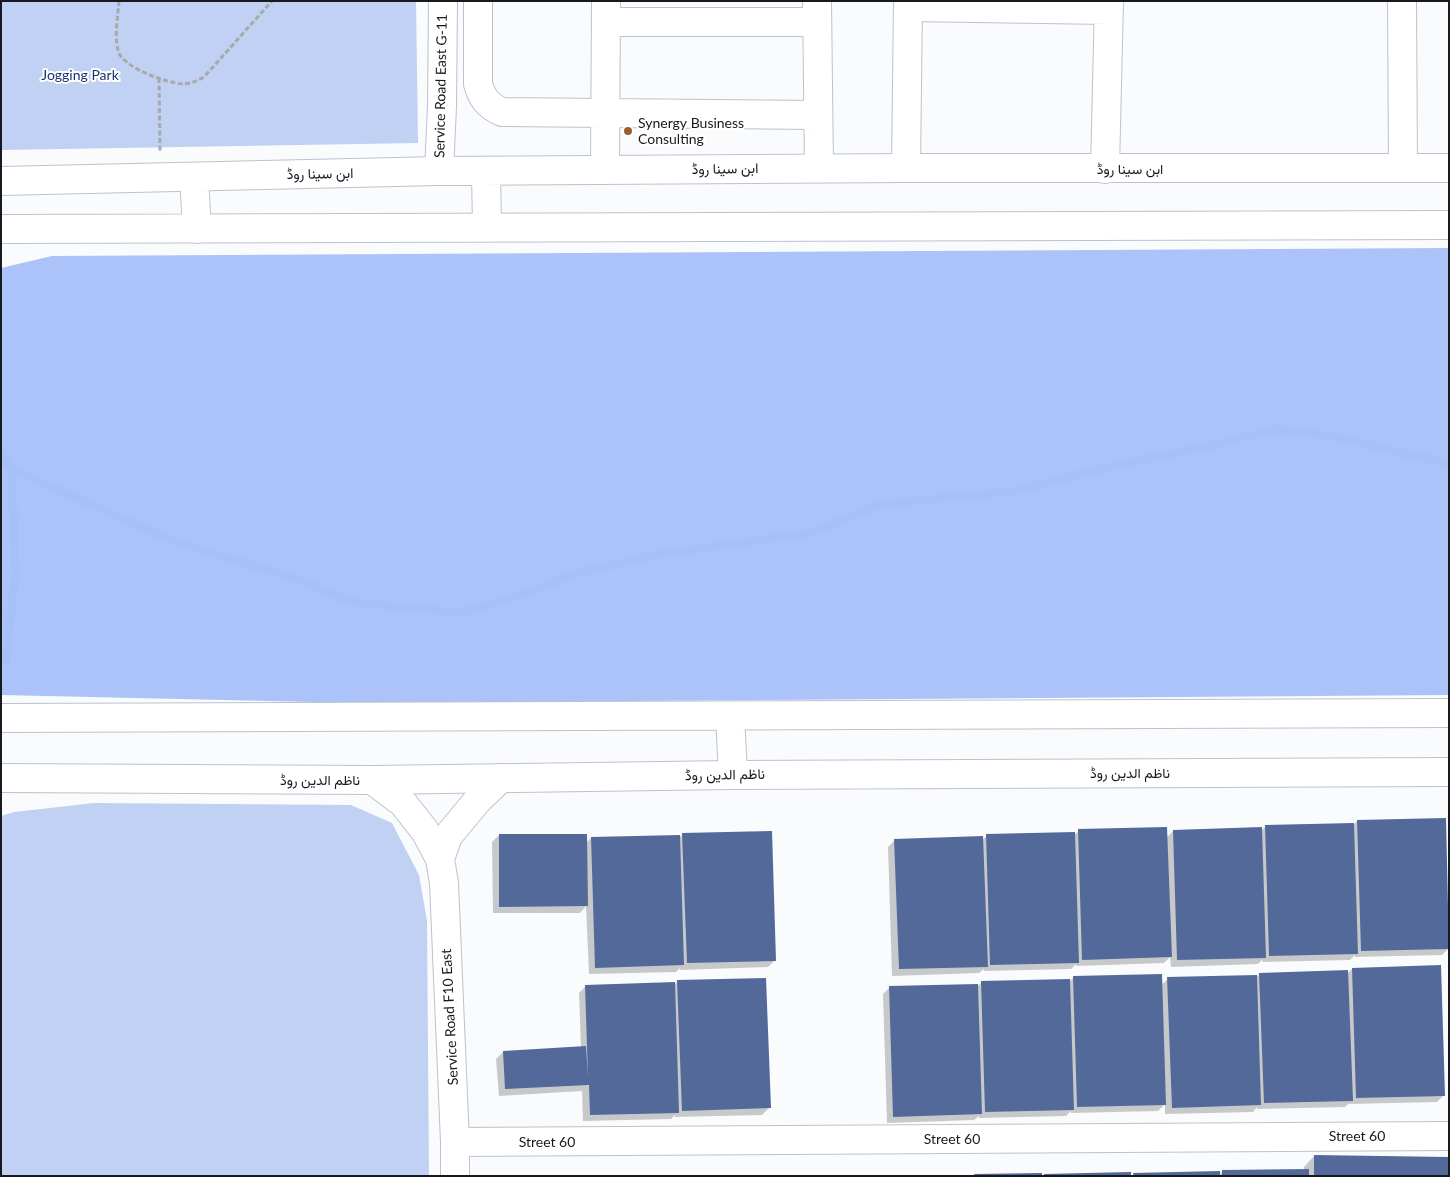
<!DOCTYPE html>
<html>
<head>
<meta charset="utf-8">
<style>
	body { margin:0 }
	#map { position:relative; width:1450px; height:1177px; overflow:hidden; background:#f9fbfd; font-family:Lato,sans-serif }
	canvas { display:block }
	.frame { position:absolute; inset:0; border:2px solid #17191e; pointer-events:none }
</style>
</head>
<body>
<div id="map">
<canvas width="1450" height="1177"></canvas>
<div class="frame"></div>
</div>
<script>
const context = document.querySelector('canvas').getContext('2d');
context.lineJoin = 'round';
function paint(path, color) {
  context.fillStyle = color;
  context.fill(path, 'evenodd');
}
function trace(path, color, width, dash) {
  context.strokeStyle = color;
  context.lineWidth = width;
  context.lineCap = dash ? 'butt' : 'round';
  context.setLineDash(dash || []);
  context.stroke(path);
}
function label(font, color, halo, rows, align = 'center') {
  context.font = font + ' Lato,Vazirmatn,sans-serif';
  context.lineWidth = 4;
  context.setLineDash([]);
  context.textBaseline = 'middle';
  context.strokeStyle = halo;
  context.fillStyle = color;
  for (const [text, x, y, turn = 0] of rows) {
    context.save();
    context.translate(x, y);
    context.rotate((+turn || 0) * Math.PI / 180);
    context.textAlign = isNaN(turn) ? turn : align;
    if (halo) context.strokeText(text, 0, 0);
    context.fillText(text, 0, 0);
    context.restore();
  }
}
const green = new Path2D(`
	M1 1H416L418 143 1 150Z
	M94 803 351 805 392 823 419 875 427 921 429 1176H1V816L14 812Z`);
const forest = new Path2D(`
	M1449 248V695L358 703 1 695V268L52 256Z`);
const shadow = new Path2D(`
	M1357 821 1449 948 1442 955 1355 957V955L1350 960 1263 962 1262 960 1258 964 1171 967 1170 957 1164 963 1076 966V964L1071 969 984 971V969L979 973 892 976 888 847 895 840H982L987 836 1074 835 1079 831 1166 838 1173 831H1261L1265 827 1353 826Z
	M683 834 775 960 768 967 680 970V968L676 972 589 974 586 906 580 913H493L492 842 499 835 586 843 591 838H679Z
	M1352 969 1444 1095 1437 1102 1349 1104V1103L1345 1107 1257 1109V1107L1253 1112 1165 1114V1104L1158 1111 1071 1113V1111L1066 1116 979 1118V1116L974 1120 887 1123 883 994 889 988 977 987 981 983 1069 982 1073 978 1161 985 1168 979 1256 978 1260 974H1347Z
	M678 981 769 1108 762 1115 675 1117V1115L671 1119 583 1121 582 1091 499 1096 496 1059 503 1052 581 1048 579 993 586 986H673Z
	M1314 1156 1449 1176H1132L1134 1174 1219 1175 1222 1172 1304 1170V1167Z`);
const stream = new Path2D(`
	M1 457 12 469 168 539 299 580 351 602 461 613 524 594 574 574 650 556 811 533 881 504 1013 491 1108 467 1209 446 1275 429 1333 436 1449 464
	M6 660 15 576 12 469`);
const building = new Path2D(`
	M1446 818 1449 949 1361 951 1357 820Z
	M1354 823 1358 954 1269 956 1265 825Z
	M1167 827 1172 957 1082 960 1078 829Z
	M1262 827 1266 958 1177 960 1173 830Z
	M772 831 776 961 687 963 682 833Z
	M1075 832 1079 963 990 965 986 834Z
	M499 834H587L588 906 499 907Z
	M680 835 684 965 595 968 591 837Z
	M983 836 988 967 899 969 894 839Z
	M1441 965 1445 1096 1356 1098 1352 968Z
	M1348 970 1353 1101 1264 1103 1259 973Z
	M1162 974 1166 1105 1077 1107 1073 976Z
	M1257 975 1261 1105 1172 1108 1167 977Z
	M766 978 771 1108 682 1111 677 980Z
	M1070 979 1074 1110 985 1112 981 981Z
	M675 982 679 1113 590 1115 589 1085 505 1089 503 1051 586 1046 588 1077 585 985Z
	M978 984 982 1114 893 1117 889 986Z
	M1314 1155 1449 1157V1176H1314Z
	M1309 1169V1176H1222V1170Z
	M1220 1171V1176H1134L1133 1173Z
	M1131 1172V1176H1044V1174Z
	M1042 1173V1176H975L974 1174Z`);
const path = new Path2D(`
	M119 1C118 15 113 43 120 55 130 70 165 82 182 84 190 84 197 81 204 77L272 1
	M159 78 160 152`);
const minor = new Path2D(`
	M478 1V84C482 98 488 106 502 112L818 115
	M817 1 819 168
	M1402 1 1403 168
	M908 7 1109 10
	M606 22H817
	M906 168 908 1
	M1105 169 1109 1
	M605 170 606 1
	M439 171 442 106 443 1
	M372 780 403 803 425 831 440 859 444 883 455 1142V1176
	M440 859 448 836 477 801 501 778
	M455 1142 1449 1136`);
const major = new Path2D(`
	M486 171 487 227
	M194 177 197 229
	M1 181 439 171 906 168H1449
	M1 229 1449 225
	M730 716 733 775
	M1 718 1449 713
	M1 778 372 780 733 775 1449 772`);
const markers = [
	[628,131,5,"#9e5d29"]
];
const parkNames = [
	["Jogging Park",80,75]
];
const streetNames = [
	["Service Road East G-11",441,86,-89],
	["ابن سینا روڈ",725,169,-1],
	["ابن سینا روڈ",1130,169],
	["ابن سینا روڈ",320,174,-1],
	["ناظم الدین روڈ",1130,773],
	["ناظم الدین روڈ",725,775,-1],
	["ناظم الدین روڈ",320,780],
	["Service Road F10 East",450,1017,-93],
	["Street 60",1357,1136],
	["Street 60",952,1139],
	["Street 60",547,1142]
];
const poiNames = [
	["Synergy Business",638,123],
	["Consulting",638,139]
];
paint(green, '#c1d1f4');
paint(forest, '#abc3f9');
paint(shadow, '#0003');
trace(stream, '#a7c0f5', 8);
paint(building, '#536999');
trace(minor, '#bcc2cf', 30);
trace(major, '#bcc2cf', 30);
trace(path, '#a7a9ac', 3, [5, 2.5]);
trace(minor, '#fff', 28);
trace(major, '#fff', 28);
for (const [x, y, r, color] of markers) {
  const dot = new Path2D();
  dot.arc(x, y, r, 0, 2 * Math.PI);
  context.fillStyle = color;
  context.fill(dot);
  trace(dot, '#fff', 2);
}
label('14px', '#1c3370', '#fff', parkNames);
label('14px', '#17191e', '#fff', streetNames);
label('14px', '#17191e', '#fff', poiNames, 'left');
</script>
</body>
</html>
